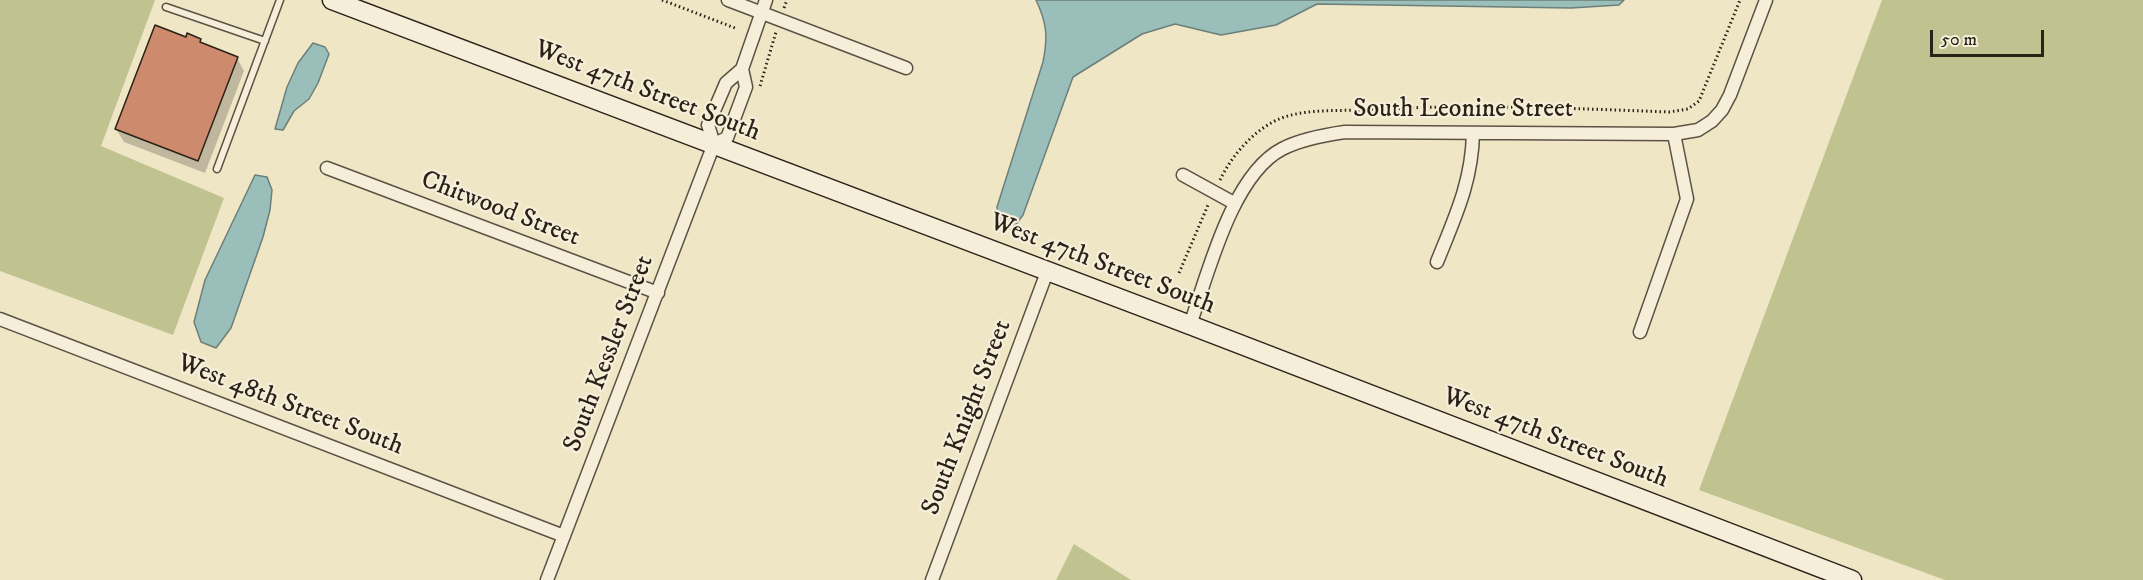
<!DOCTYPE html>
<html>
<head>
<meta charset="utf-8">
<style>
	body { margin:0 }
	#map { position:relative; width:2143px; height:580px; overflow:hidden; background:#efe6c6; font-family:"IM FELL DW Pica",serif }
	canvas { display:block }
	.scale { position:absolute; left:1930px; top:30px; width:114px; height:27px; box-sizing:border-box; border:3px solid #2a2118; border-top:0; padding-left:8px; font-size:18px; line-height:21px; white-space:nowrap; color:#2a2118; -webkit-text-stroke:4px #f5efda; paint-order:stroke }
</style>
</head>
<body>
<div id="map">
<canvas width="2143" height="580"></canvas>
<div class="scale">50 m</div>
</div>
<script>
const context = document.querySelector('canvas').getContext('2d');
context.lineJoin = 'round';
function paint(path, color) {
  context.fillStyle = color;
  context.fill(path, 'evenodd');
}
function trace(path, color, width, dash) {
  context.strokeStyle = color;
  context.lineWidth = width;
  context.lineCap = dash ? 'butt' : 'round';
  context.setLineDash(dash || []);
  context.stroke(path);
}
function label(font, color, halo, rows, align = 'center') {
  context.font = font + ' "IM FELL DW Pica",serif';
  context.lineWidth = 4.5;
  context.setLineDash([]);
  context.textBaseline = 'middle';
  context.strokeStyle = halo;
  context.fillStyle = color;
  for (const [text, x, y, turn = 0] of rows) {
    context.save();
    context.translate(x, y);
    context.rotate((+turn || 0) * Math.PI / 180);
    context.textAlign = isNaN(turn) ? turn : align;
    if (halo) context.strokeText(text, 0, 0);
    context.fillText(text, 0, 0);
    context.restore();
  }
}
const green = new Path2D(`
	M0 0H155L101 146 224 198 173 335 0 271Z
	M1882 0H2143V580H1945L1699 490Z
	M1074 544 1131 580H1056Z`);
const water = new Path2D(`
	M1036 0H1624L1619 5 1571 8 1317 4 1276 25 1221 35 1175 24 1142 34 1073 77 1023 215 1012 230 999 225 997 207 1043 62C1048 37 1047 23 1036 0Z
	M313 43 325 47 329 54 318 83 309 99 294 111 283 130 275 129 287 87 298 63Z
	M255 175 267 177 272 190 270 210 263 237 231 328 216 348 201 342 194 322 205 280Z`);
const shadow = new Path2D(`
	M187 39 200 40 203 45 237 58 244 71 205 173 124 142 116 129Z`);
const building = new Path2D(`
	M155 25 186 37 187 33 201 39 200 42 238 57 198 161 115 129Z`);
const path = new Path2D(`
	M662 0 735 28
	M784 8 787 0
	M760 86 776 32
	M1220 180C1232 155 1254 130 1279 119 1304 109 1334 111 1360 110 1463 104 1567 108 1669 112L1688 109 1699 101 1740 0
	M1179 273 1208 205`);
const lane = new Path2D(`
	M166 7 265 41
	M217 169 280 0`);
const street = new Path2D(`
	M728 0 906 68
	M714 144 727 138 746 87 742 69
	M327 168 658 293
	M1183 175 1234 203
	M1437 262C1455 217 1472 182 1473 133
	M0 319 564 536
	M1190 325C1208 274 1232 175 1282 149 1301 139 1324 135 1345 132L1674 134 1698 130 1712 121 1722 110 1730 95 1766 0
	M1640 332 1687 199 1674 134
	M547 580 714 144 708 125 726 83 742 69 766 0
	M932 580 1047 272`);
const secondary = new Path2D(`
	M332 0 1190 325 1852 580`);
const streetNames = [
	["West 47th Street South",647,92,21],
	["South Leonine Street",1463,111],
	["Chitwood Street",500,210,21],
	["West 47th Street South",1102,265,21],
	["South Kessler Street",610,354,-69],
	["West 48th Street South",290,406,21],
	["South Knight Street",968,418,-69],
	["West 47th Street South",1555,439,21]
];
paint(green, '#c0c390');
paint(water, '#9abeba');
trace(water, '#6d7f79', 1.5);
paint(shadow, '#0003');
paint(building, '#cd8a6c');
trace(building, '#2a2118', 1.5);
trace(lane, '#5b5244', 9);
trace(street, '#5b5244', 15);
trace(secondary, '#2a2118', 21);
trace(path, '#2a2118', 3, [1.5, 3]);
trace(lane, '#f5efda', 6);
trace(street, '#f5efda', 12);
trace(secondary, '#f5efda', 18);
label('26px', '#2a2118', '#f5efda', streetNames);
</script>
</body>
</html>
